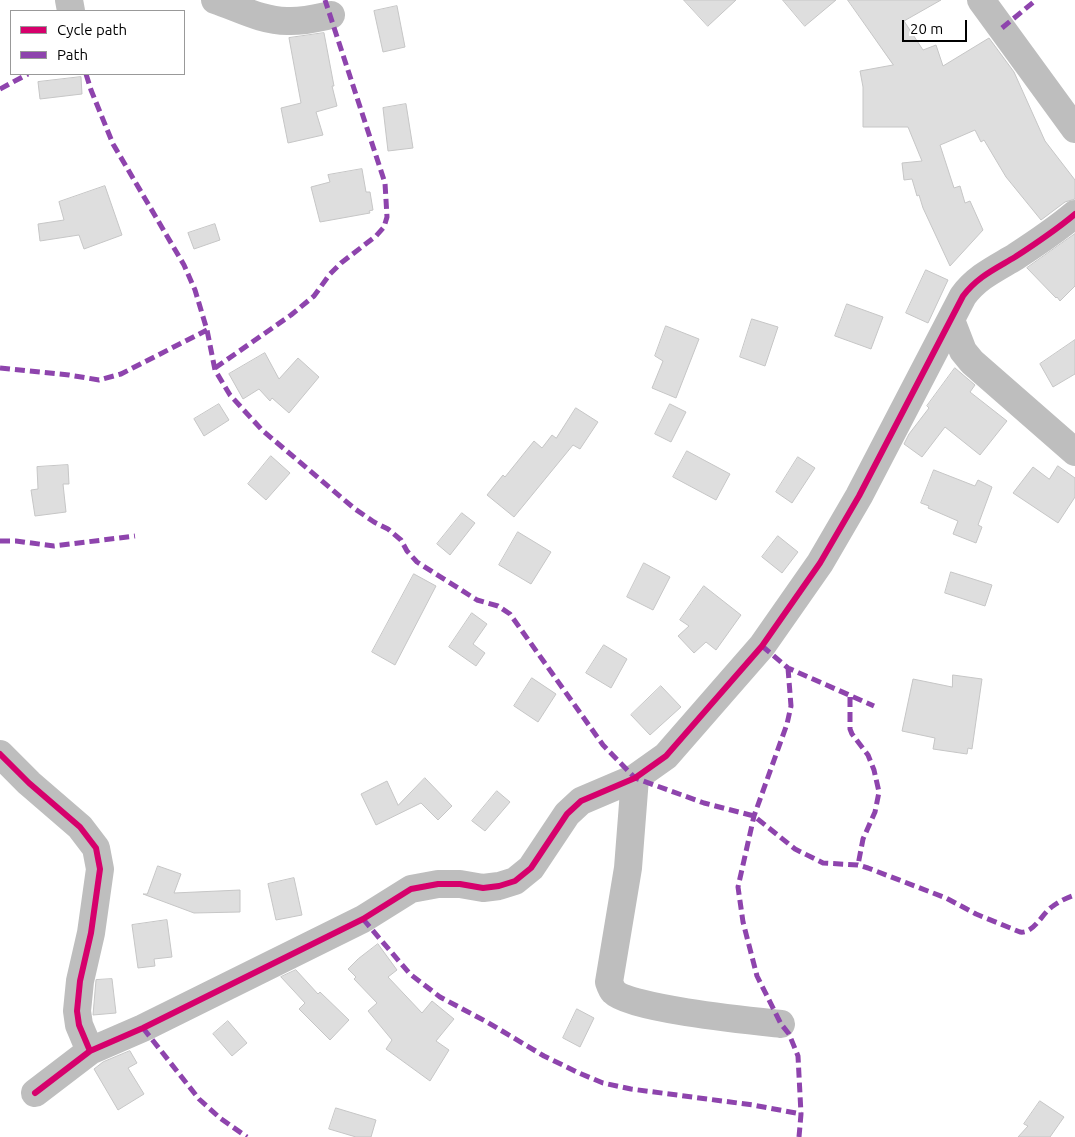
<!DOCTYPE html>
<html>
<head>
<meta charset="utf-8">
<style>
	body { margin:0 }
	#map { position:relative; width:1075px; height:1137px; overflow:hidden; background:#fff; font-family:Ubuntu,sans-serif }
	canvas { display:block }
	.legend { position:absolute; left:10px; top:10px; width:175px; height:65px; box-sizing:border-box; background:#fff; border:1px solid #999; margin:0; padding:6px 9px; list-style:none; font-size:15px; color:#000 }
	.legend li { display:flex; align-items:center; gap:10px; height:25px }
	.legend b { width:25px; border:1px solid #999 }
	.scale { position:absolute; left:902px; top:20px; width:65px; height:22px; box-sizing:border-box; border:2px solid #000; border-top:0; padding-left:6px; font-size:15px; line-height:18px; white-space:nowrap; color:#000; -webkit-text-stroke:4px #fff; paint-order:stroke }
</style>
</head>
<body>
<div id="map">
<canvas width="1075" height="1137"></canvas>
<ul class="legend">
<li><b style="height:6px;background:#d6006c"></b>Cycle path</li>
<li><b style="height:6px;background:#8e44ad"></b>Path</li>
</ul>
<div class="scale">20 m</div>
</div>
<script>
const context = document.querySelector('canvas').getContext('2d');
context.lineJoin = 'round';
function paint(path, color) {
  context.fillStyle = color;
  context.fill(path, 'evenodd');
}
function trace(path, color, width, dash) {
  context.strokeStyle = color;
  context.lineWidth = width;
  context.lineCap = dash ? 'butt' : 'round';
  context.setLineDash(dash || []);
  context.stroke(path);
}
const building = new Path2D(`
	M684 0H736L708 26Z
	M783 0H836L805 26Z
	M848 0H941L904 21 923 50 936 45 943 66 989 38 1014 72 1045 141 1075 180V199L1065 202 1041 220 1006 177 984 140 981 142 975 130 945 143 940 145 954 188 960 186 965 203 970 201 983 230 950 266 923 208 919 195 917 196 912 179 904 180 902 163 922 161 908 127H863V87L860 71 893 65Z
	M397 6 405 47 383 52 374 11Z
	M324 33 334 86H332L337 106 316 112 323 135 288 143 281 108 301 103 289 38Z
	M81 77 82 94 40 99 38 82Z
	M406 104 413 148 388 151 383 108Z
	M362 169 366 192H370L373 210 369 211 370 213 320 222 311 187 330 182 328 175Z
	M105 186 122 235 84 249 79 235 40 241 38 224 64 220 59 202Z
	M215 224 220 240 194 249 188 233Z
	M1075 234V286L1060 301 1057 297 1056 298 1027 268Z
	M926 270 948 280 928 323 906 313Z
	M847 304 883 317 871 349 835 336Z
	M752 319 778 327 765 366 740 357Z
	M666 326 699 339 676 398 652 388 663 361 655 356Z
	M1075 340V374L1053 387 1040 364Z
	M265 353 279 379 298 358 319 377 289 413 272 398 270 401 259 389 243 399 229 374Z
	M955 368 975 385 970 392 1007 421 980 455 945 427 922 457 904 444 909 434 929 408 927 406Z
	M219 404 229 420 204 436 194 419Z
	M670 404 686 412 671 442 655 434Z
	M576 408 598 422 580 449 573 445 514 517 487 495 503 475 505 477 534 441 542 448 552 435 556 438Z
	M687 451 730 474 716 500 673 477Z
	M271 456 290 473 266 500 248 484Z
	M798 457 815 468 792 503 776 492Z
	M68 465 69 484H63L66 512 35 516 31 490 38 489 37 467Z
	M1058 466 1075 478V497L1058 523 1013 493 1033 467 1049 479Z
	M934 470 975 486 978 480 992 487 978 525 982 527 976 543 953 534 958 521 928 508 929 506 921 503Z
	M462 513 475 523 450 555 437 544Z
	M518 532 551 552 531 584 499 565Z
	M778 536 798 552 782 573 762 557Z
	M644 563 670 577 653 610 627 597Z
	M951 572 992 585 985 606 945 593Z
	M414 574 436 586 395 665 372 652Z
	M704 586 741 615 716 650 706 642 694 653 678 636 689 626 680 620Z
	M472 613 487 624 473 644 485 653 476 666 449 647Z
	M604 645 627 659 611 688 586 673Z
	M953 675 982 679 972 749 968 748 967 754 933 749 935 738 902 731 913 679 952 687Z
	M532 678 556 694 538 722 514 706Z
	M661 686 681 707 650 735 631 715Z
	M425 778 452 806 438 820 421 803 376 825 361 794 387 781 398 805Z
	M497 791 510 802 485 831 472 821Z
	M158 866 181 874 174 893 240 890V912L194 913 143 894H147Z
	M294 878 302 915 276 920 268 884Z
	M167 920 172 957 154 959 155 966 138 968 132 925Z
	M378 944 397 970 388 977 422 1013 432 1001 454 1019 436 1041 449 1050 430 1081 386 1049 392 1040 368 1011 377 1003 354 979 356 977 348 969 358 959Z
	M296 970 318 994 320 992 349 1020 330 1040 299 1009 305 1003 281 977Z
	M112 979 116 1013 93 1015 96 980Z
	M577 1009 594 1018 580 1047 563 1038Z
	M228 1021 247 1043 232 1056 213 1034Z
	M130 1051 137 1063 128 1068 144 1094 118 1110 94 1069 103 1062Z
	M1040 1101 1064 1117 1050 1137H1018L1028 1126 1024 1124Z
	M336 1108 376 1120 371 1137H356L329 1129Z`);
const minor = new Path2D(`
	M69 0 71 11
	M215 0C239 8 262 21 287 21 302 22 317 18 331 15
	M981 0 1075 129
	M951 320 963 351 972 362 1075 452
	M0 754 29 783 80 827 96 848 100 869 91 933 80 981 77 1011 79 1025 90 1051
	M635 778 628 868 609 982C610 985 612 990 614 992 630 1009 753 1021 781 1024
	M35 1093 90 1051 143 1028 363 919 411 889 438 884H460L483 888 499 886 515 881 531 868 567 814 581 801 635 778 666 756 762 646 820 563 859 496 963 296C977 277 995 269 1015 257 1035 244 1056 230 1075 214`);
const quiet = new Path2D(`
	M1002 28 1036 0
	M86 74 91 90 113 144 184 265 195 290 207 330 215 370 230 395 262 430 355 509 374 522 388 529 401 540 407 551 417 562 477 600 498 606 510 614 603 745 635 778 704 803 754 816 795 849 823 863 858 865 868 868 946 898 976 914 1020 932C1034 934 1042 913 1053 906 1060 901 1068 897 1075 895
	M0 89 28 74
	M0 368 69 375 99 380 121 374 207 330
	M215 368 291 315 314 296 330 274 341 263 376 236 384 227 387 217 385 183 325 0
	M0 541H16L54 546 135 536
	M762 646 788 668 874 706
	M788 668 791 706 787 724 754 816 738 887 743 922 757 976 781 1024 789 1034 798 1056 801 1114 799 1137
	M850 697V729L852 734 868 755 874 770 879 792 875 812 863 839 858 865
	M363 919 410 974 440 997 487 1022 544 1056 579 1073 603 1083 631 1089 753 1105 801 1114
	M143 1028 199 1099 220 1118 247 1137`);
const cycleway = new Path2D(`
	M0 754 29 783 80 827 96 848 100 869 91 933 80 981 77 1011 79 1025 90 1051
	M35 1093 90 1051 143 1028 363 919 411 889 438 884H460L483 888 499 886 515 881 531 868 567 814 581 801 635 778 666 756 762 646 820 563 859 496 963 296C977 277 995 269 1015 257 1035 244 1056 230 1075 214`);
paint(building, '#dedede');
trace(building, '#c6c6c6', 1);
trace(minor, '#bebebe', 28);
trace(quiet, '#8e44ad', 5, [10, 5]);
trace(cycleway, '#d6006c', 6);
</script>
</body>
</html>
